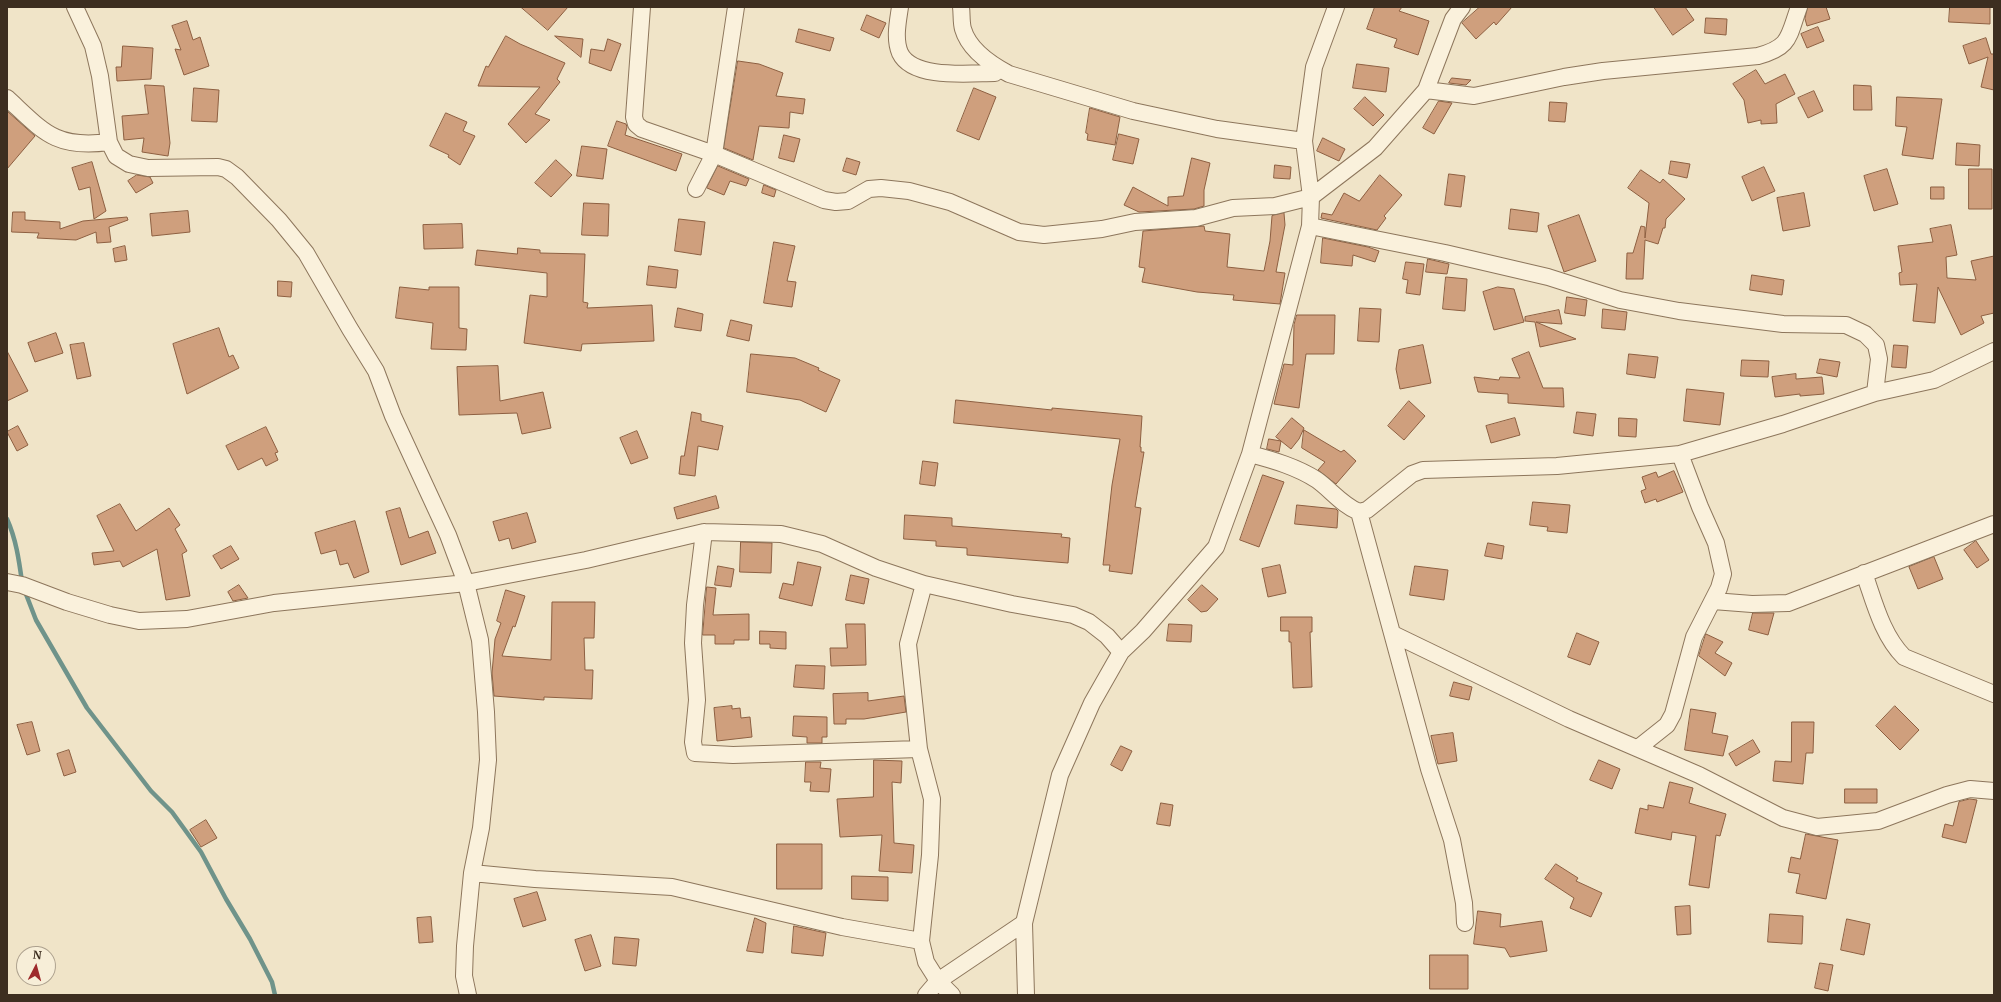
<!DOCTYPE html>
<html>
<head>
<meta charset="utf-8">
<style>
	body { margin:0 }
	#map { position:relative; width:2001px; height:1002px; overflow:hidden; background:#f0e4c8; font-family:Merriweather,serif }
	canvas { display:block }
	.frame { position:absolute; inset:0; border:8px solid #3d2e20; pointer-events:none }
	.north { position:absolute; left:16px; top:946px; width:40px; height:40px; box-sizing:border-box; background:#f7eed8; border:1px solid #ada18e; border-radius:50%; rotate:6deg; font-size:11px; font-weight:700; line-height:16px; text-align:center; color:#3d2e20 }
	.north::after { content:''; display:block; margin:auto; width:14px; height:18px; background:#9e2a2b; clip-path:polygon(50% 0,100% 100%,50% 72%,0 100%) }
</style>
</head>
<body>
<div id="map">
<canvas width="2001" height="1002"></canvas>
<div class="frame"></div>
<div class="north">N</div>
</div>
<script>
const context = document.querySelector('canvas').getContext('2d');
context.lineJoin = 'round';
function trace(path, color, width, dash) {
  context.strokeStyle = color;
  context.lineWidth = width;
  context.lineCap = dash ? 'butt' : 'round';
  context.setLineDash(dash || []);
  context.stroke(path);
}
function paint(path, color) {
  context.fillStyle = color;
  context.fill(path, 'evenodd');
}
const stream = new Path2D(`
	M7 519C16 539 19 560 22 582
	M24 589 36 620 87 708 151 791 172 812 201 852 226 899 250 939 272 982 275 995`);
const building = new Path2D(`
	M521 7H568L548 30Z
	M1375 7H1402L1399 11 1429 21 1418 55 1394 47 1397 39 1367 29Z
	M1480 7H1512L1496 25 1494 22 1476 39 1462 23Z
	M1654 7H1685L1694 20 1673 35Z
	M1808 7H1826L1830 19 1807 26 1805 19Z
	M1950 7H1990V24L1949 22Z
	M867 15 886 23 879 38 861 30Z
	M1706 18 1727 19 1726 35 1705 33Z
	M187 21 193 40 200 37 209 66 184 75 175 49 181 50 172 26Z
	M1818 27 1824 41 1807 48 1801 34Z
	M799 29 834 38 830 51 796 42Z
	M506 36 520 44 565 63 557 79 560 82 535 114 550 120 526 143 508 124 540 87 478 86 486 66 488 67Z
	M555 36 583 39 581 57Z
	M1986 38 1991 54H1994V90L1981 87 1988 57 1969 64 1963 46Z
	M608 39 621 44 611 71 589 63 591 49 604 51Z
	M123 46 153 48 151 79 117 81 116 67H121Z
	M738 61 759 64 783 73 776 96 805 99 803 114 790 112 789 128 759 126 753 160 724 148Z
	M1357 64 1389 68 1386 92 1353 88Z
	M1756 70 1765 84 1785 74 1795 94 1776 104 1777 123 1761 124V120L1748 123 1744 100 1733 84Z
	M1452 78 1471 80 1466 85 1449 83Z
	M145 85 164 86 170 143 168 156 142 152 144 138 124 140 122 116 148 114Z
	M1854 85 1871 86 1872 110H1854Z
	M194 88 219 90 217 122 192 121Z
	M974 88 996 97 979 140 957 131Z
	M1814 91 1823 111 1808 118 1798 98Z
	M1365 97 1384 115 1373 126 1354 109Z
	M1897 97 1942 99 1933 159 1902 155 1907 127 1896 126Z
	M1439 101 1452 103 1434 134 1423 128Z
	M1550 102 1567 103 1565 122 1549 121Z
	M1090 108 1120 117 1115 145 1087 140 1088 134 1086 133Z
	M7 111 35 136 7 169Z
	M446 113 467 122 463 131 475 136 460 165 448 157 449 155 430 146Z
	M617 121 626 124 627 127 625 135 682 154 676 171 608 146Z
	M1119 134 1139 139 1133 164 1113 160Z
	M784 135 800 139 794 162 779 158Z
	M1323 138 1345 149 1339 161 1317 151Z
	M1957 143 1980 145 1979 166 1956 165Z
	M582 146 607 149 603 179 577 176Z
	M847 158 860 162 856 175 843 171Z
	M1192 158 1210 163 1204 190V206L1194 209 1139 212 1124 205 1133 187 1168 206V197L1183 196Z
	M556 160 572 175 551 197 535 183Z
	M1671 161 1690 164 1687 178 1669 174Z
	M92 162 106 211 94 219 90 187 79 190 72 168Z
	M1275 165 1291 167 1290 179 1274 178Z
	M718 166 749 179 746 186 730 181 724 195 707 188Z
	M1764 167 1775 191 1752 201 1742 177Z
	M1887 169 1898 204 1874 211 1864 176Z
	M1969 169H1992V209H1969Z
	M1641 170 1660 183 1663 179 1685 199 1666 219 1665 228H1663L1658 244 1645 240 1643 279H1626L1627 253H1633L1641 226 1645 227V238L1649 203 1628 188Z
	M1449 174 1465 176 1461 207 1445 205Z
	M137 175 150 177 153 183 136 193 128 181Z
	M1380 175 1402 195 1384 216 1386 218 1377 230 1321 218 1322 213 1332 215 1344 193 1359 201Z
	M764 185 776 190 774 197 762 193Z
	M1931 187H1944V199H1931Z
	M1804 193 1810 226 1783 231 1777 198Z
	M584 203 609 204 608 236 582 235Z
	M1511 209 1539 213 1537 232 1509 229Z
	M188 211 190 232 152 236 150 214Z
	M13 212H25V220L60 222V229L83 221 127 217 128 220 109 227 111 242 97 243 96 232 76 240 37 238 39 233 12 232Z
	M1284 213 1285 225 1276 272 1285 273 1280 304 1233 300 1234 295 1197 292 1142 282 1145 268 1139 267 1143 231 1204 226 1205 231 1230 234 1227 267 1264 271 1270 241 1272 216Z
	M1579 215 1596 261 1564 272 1548 226Z
	M679 219 705 222 701 255 675 251Z
	M462 224 463 248 424 249 423 225Z
	M1951 225 1957 255 1946 257 1947 278 1976 280 1971 261 1994 256V313L1981 316 1984 323 1961 335 1938 287 1935 323 1913 321 1917 284 1900 285 1899 273 1902 272 1898 246 1933 242 1930 229Z
	M1323 238 1368 247 1379 251 1375 262 1353 255 1352 266 1321 263Z
	M774 242 795 246 787 281 796 282 792 307 764 303Z
	M125 246 127 260 115 262 113 249Z
	M518 248 540 250V253L585 254 583 302 588 303 587 308 652 305 654 341 582 344 581 351 524 343 530 295 547 297V273L475 265 477 250 517 254Z
	M1428 259 1449 264 1447 274 1426 272Z
	M1406 262 1424 264 1420 295 1406 293 1408 280 1403 279Z
	M649 266 678 270 676 288 647 285Z
	M1752 275 1784 280 1782 295 1750 290Z
	M1446 277 1467 279 1465 311 1443 309Z
	M278 281 292 282 291 297 278 296Z
	M400 287 429 290V287H459V328L467 329 466 350 431 349 433 323 396 318Z
	M1498 287 1514 289 1524 322 1494 330 1483 292Z
	M1567 297 1587 300 1585 316 1565 313Z
	M678 308 703 314 701 331 675 327Z
	M1360 308 1381 309 1379 342 1358 341Z
	M1603 309 1627 312 1625 330 1602 328Z
	M1559 310 1562 324 1536 322 1576 339 1540 347 1535 322 1525 321V317Z
	M1297 315H1335L1334 354H1306L1299 408 1274 404 1284 364 1293 365 1294 325Z
	M731 320 752 325 749 341 727 336Z
	M219 328 229 357 233 355 239 368 187 394 173 344Z
	M56 333 63 353 35 362 28 343Z
	M84 343 91 376 77 379 70 345Z
	M1423 345 1431 383 1400 389 1396 369 1399 350Z
	M1894 345 1908 346 1906 368 1892 367Z
	M7 351 28 391 7 401Z
	M1529 352 1543 388H1563L1564 407 1508 403V394L1478 392 1474 377 1499 380 1500 377 1520 378 1512 359Z
	M751 354 795 358 819 368 818 370 840 380 826 412 800 400 747 392Z
	M1629 354 1658 357 1655 378 1627 374Z
	M1820 359 1840 362 1837 377 1817 373Z
	M1742 360 1769 361 1768 377 1741 376Z
	M498 366 500 401 543 392 551 428 522 434 517 413 459 415 457 367Z
	M1796 374V379L1822 377 1824 394 1800 396V394L1775 397 1772 377Z
	M1687 389 1724 393 1720 425 1684 421Z
	M956 400 1052 410V408L1142 416 1140 447H1141V452H1144L1135 507 1141 508 1132 574 1109 571 1110 565H1103L1112 485 1120 439 954 423Z
	M1409 401 1425 416 1404 440 1388 426Z
	M692 412 701 414V421L723 426 718 450 698 446 695 476 679 474 681 456H684Z
	M1577 412 1596 414 1593 436 1574 433Z
	M1292 418 1304 428 1299 439 1291 449 1276 437Z
	M1515 418 1520 435 1491 443 1486 426Z
	M1619 418 1637 419 1636 437 1619 436Z
	M18 426 28 445 17 451 7 432Z
	M266 427 278 452 275 453 278 460 266 466 262 458 238 470 226 446Z
	M1304 430 1341 452 1344 450 1356 461 1336 484 1318 470 1325 462 1302 448Z
	M637 431 648 458 631 464 620 438Z
	M1269 439 1281 441 1279 452 1267 449Z
	M923 461 938 463 935 486 920 484Z
	M1674 471 1683 492 1657 502 1656 499 1645 503 1641 491 1646 489 1642 477 1656 472 1658 477Z
	M1263 475 1284 482 1259 547 1240 540Z
	M716 496 719 508 677 519 674 508Z
	M1533 502 1570 505 1567 533 1547 531 1548 527 1530 525Z
	M120 504 136 531 169 508 180 525 175 529 187 551 182 554 190 596 166 600 157 549 123 567 120 561 94 565 92 553 114 551 97 516Z
	M1297 505 1336 509 1338 511 1337 528 1295 524Z
	M400 508 409 538 428 531 436 553 401 565 386 512Z
	M527 513 536 542 512 549 509 538 499 541 493 522Z
	M905 515 952 518V526L1062 534 1061 537 1070 538 1068 563 967 555V548L936 546V541L904 539Z
	M355 521 369 572 354 578 348 563 340 565 336 550 321 554 315 533Z
	M1976 541 1989 560 1977 568 1964 550Z
	M741 542 772 543 771 573 740 572Z
	M1488 543 1504 546 1502 559 1485 556Z
	M231 546 239 559 221 569 213 556Z
	M1934 557 1943 579 1918 589 1909 567Z
	M798 562 821 567 812 606 779 598 783 583 793 585Z
	M1280 565 1286 593 1268 597 1262 569Z
	M718 566 734 569 731 587 715 585Z
	M1415 566 1448 570 1444 600 1410 595Z
	M851 575 869 579 864 604 846 600Z
	M239 585 248 598 233 601 228 592Z
	M1202 585 1218 599 1207 611 1201 612 1188 600Z
	M707 587 716 588 713 615 749 614V640H734V644H715V635H703Z
	M506 590 525 596 515 627 513 626 502 656 551 660 552 602H595L594 638H584L585 670H593L592 699 544 697V700L494 696 492 673 495 639 501 623 497 621Z
	M1753 613H1774L1768 635 1749 630Z
	M1281 617H1312V632H1310L1312 687 1293 688 1291 642H1289V631H1281Z
	M846 624H865L866 665 831 666 830 648H847Z
	M1169 624 1192 625 1191 642 1167 641Z
	M760 631 786 632V649L770 648V644H760Z
	M1577 633 1599 642 1590 665 1568 657Z
	M1706 634 1723 642 1715 653 1732 663 1725 676 1699 656Z
	M796 665 825 666 824 689 794 687Z
	M1454 682 1472 687 1469 700 1450 696Z
	M868 693V701L904 696 906 712 864 719H846V724H834L833 694Z
	M732 706V709L740 708 741 718 750 717 752 737 717 741 714 708Z
	M1895 706 1919 730 1900 750 1876 726Z
	M1691 709 1716 713 1712 733 1728 736 1723 756 1685 750Z
	M794 716 827 717V737H822V743H807V737L793 736Z
	M32 722 40 751 27 755 17 725Z
	M1792 722H1814L1813 753H1806L1803 784 1773 781 1775 761 1791 762Z
	M1453 733 1457 761 1438 764 1431 736Z
	M1753 740 1760 752 1736 766 1729 754Z
	M1121 746 1132 751 1122 771 1111 765Z
	M69 750 76 772 64 776 57 754Z
	M874 760 902 761 901 783 892 782 894 843 914 845 912 873 879 871 882 835 840 837 837 799 873 797Z
	M1599 760 1620 769 1612 789 1590 780Z
	M806 762H821L820 768 831 769 829 792 810 791 811 782H805Z
	M1670 782 1693 788 1689 803 1726 814 1720 836 1716 835 1709 888 1689 885 1696 836 1672 832 1671 840 1635 833 1640 808 1648 810V805L1663 808Z
	M1845 789H1877V803H1845Z
	M1970 799 1977 800 1966 843 1942 837 1945 824 1953 826 1959 802Z
	M1161 803 1173 805 1170 826 1157 824Z
	M206 820 217 838 201 847 190 830Z
	M1806 834 1838 840 1826 899 1796 893 1800 874 1788 872 1791 857 1800 859Z
	M777 844H822V889H777Z
	M1556 864 1578 878 1576 881 1602 893 1591 917 1570 908 1574 898 1545 879Z
	M852 876 888 877V901L852 899Z
	M537 892 546 920 523 927 514 899Z
	M1690 906 1691 934 1677 935 1675 907Z
	M1478 911 1501 914 1500 927 1542 921 1547 951 1510 957 1505 948 1474 944Z
	M1770 914 1803 916 1802 944 1768 942Z
	M431 917 433 942 419 943 417 918Z
	M755 918 766 923 763 953 747 951Z
	M1847 919 1870 924 1864 955 1841 950Z
	M794 926 826 933 823 956 792 953Z
	M591 935 601 966 585 971 575 940Z
	M615 937 639 939 636 966 613 964Z
	M1430 955H1468V989H1430Z
	M1820 963 1833 965 1828 991 1815 988Z`);
const minor = new Path2D(`
	M75 7 93 46 100 76 109 142 116 156 129 164 148 168 218 167 226 169 237 177 279 220 306 253 350 329 376 371 393 416 448 535 466 583 480 640 486 712 488 760 481 828 472 873 465 946 464 976 468 995
	M642 7 634 117 636 124 642 129 714 154 824 200 836 202 848 201 869 189 881 188 909 191 950 202 1019 232 1044 235 1102 229 1135 222 1196 218 1233 208 1275 206 1311 197 1375 148 1426 90 1453 19 1462 7
	M900 7C898 21 894 39 900 53 913 80 971 73 995 73
	M961 7C962 14 961 22 963 29 969 50 990 64 1009 74L1133 111 1217 129 1304 141
	M1426 90 1474 96 1564 77 1603 71 1758 56C1791 47 1788 37 1799 7
	M7 98C44 132 55 149 109 142
	M696 189 714 154 736 7
	M1310 226 1445 253 1548 277 1620 300 1679 311 1783 324 1846 325 1865 334 1876 345 1879 359 1875 393
	M1250 454C1273 460 1297 467 1317 480 1331 490 1342 505 1359 512L1367 510 1412 474 1423 470 1557 466 1680 454 1783 424 1875 393 1934 380 1994 351
	M1359 512 1429 769 1452 840 1464 903 1465 923
	M704 532 695 605 693 643 697 700 693 742 695 753 733 755 919 749
	M1864 573C1874 601 1882 635 1904 657L1994 694
	M7 582 22 585 67 602 110 615 139 621 187 619 274 603 466 583 586 560 704 532 781 534 822 544 876 568 924 584 1012 604 1073 615 1089 622 1107 636 1121 652
	M924 584 908 644 919 749 932 799 930 855 921 941 926 962 938 981 952 995
	M1713 601 1752 604 1788 603 1994 524
	M1393 634 1569 719 1699 775 1783 818 1817 827 1878 821 1947 795 1970 789 1994 791
	M1638 748 1667 725 1673 714 1694 637 1719 588 1723 574 1716 543 1700 507 1680 454
	M472 873 535 879 672 887 842 927 921 941
	M926 995 938 981 1024 923
	M1026 995 1024 923 1060 775 1092 703 1121 652 1143 631 1216 547 1250 454 1310 226 1311 197 1304 141 1314 67 1336 7`);
trace(stream, '#6f938a', 4.5);
paint(building, '#cf9f7d');
trace(building, '#8d5f41', 1);
trace(minor, '#8d765c', 18);
trace(minor, '#faf1dc', 16);
</script>
</body>
</html>
